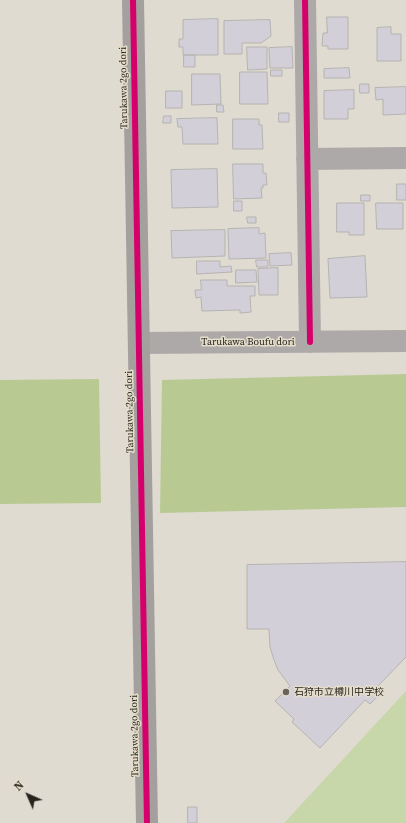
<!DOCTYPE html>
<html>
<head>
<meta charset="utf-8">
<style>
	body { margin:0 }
	#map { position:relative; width:406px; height:823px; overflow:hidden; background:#dfdbd1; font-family:"Source Serif 4",serif }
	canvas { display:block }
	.north { position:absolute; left:8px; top:775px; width:40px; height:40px; -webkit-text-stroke:3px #e5ddcb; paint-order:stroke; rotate:315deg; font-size:11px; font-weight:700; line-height:16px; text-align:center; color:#27241d }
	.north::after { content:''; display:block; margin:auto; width:14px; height:18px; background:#27241d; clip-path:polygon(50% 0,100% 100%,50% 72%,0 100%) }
</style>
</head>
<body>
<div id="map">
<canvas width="406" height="823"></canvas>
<div class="north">N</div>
</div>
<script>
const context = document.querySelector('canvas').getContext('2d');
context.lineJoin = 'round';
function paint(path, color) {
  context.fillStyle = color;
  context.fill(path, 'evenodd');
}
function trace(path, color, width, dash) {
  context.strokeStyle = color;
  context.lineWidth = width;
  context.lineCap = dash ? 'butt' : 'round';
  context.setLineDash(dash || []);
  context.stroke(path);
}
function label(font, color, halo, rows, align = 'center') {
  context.font = font + ' "Source Serif 4","Noto Sans JP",serif';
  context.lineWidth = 3;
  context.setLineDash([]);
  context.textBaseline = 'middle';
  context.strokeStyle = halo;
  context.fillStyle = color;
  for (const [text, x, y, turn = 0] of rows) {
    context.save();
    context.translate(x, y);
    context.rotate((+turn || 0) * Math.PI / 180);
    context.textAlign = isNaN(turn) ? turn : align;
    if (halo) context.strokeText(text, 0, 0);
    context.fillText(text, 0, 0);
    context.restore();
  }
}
const green = new Path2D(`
	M406 691V823H284Z`);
const forest = new Path2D(`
	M406 374V507L160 513 162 380Z
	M99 379 101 503 0 504V380Z`);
const building = new Path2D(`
	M327 17H348V49H328V46H322L323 33H327Z
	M218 19V55H183V47H179V39H183V20Z
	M270 20 271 36 261 43H242V54H224V21Z
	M391 27V34H401V61H377V28Z
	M247 47H267V69L248 70Z
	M292 47 293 68H270L269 48Z
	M184 55H195V67H184Z
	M349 68 350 78H324V69Z
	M271 70H282V76H271Z
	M240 72H267L268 104H240Z
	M192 74H220L221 104 192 105Z
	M360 84H369V93H360Z
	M406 87V114L383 115V99L376 100 375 88Z
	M354 90V109H348V119H324V91Z
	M166 91H182V108H166Z
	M217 105H223L224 112H217Z
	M279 113H289V122H279Z
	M164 116H171V123H163Z
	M217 118 218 144H183L182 127H178L177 119Z
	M233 119H259V125H262L263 149H233Z
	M233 164H263V173H266L267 185H263V188H261L262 198 234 199Z
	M217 169 218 207 172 208 171 170Z
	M397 184H406V200H397Z
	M361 195H370V201H361Z
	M234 201H242V211H234Z
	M337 203H364V235H349V232H337Z
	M376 203H403V229H377Z
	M247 217H256V223H248Z
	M259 228V234L265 233 266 258 229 259 228 229Z
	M225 230V256L172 258 171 231Z
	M291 253 292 265 270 266 269 254Z
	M365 256 367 297 330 298 328 259Z
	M256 260H268V267H257Z
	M197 261H220V267L231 266 232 272 197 274Z
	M278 268V295H259L258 269Z
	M236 270H256L257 282 236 283Z
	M201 280H227V286H255V296H250L251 312 240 313V310L202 311 201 297 196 298 195 290H201Z
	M406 562V657L377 687 382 692 370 704 365 700 320 748 292 722 294 719 275 701 290 686 278 670 274 660 270 647 269 629H247V565Z
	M188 807H197V823H188Z`);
const street = new Path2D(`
	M305 0 310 342
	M307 159 406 158
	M139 343 406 341`);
const secondary = new Path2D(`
	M133 0 147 823`);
const cycleway = new Path2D(`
	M133 0 147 823
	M305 0 310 342`);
const markers = [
	[286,692,4,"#67645c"]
];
const streetNames = [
	["Tarukawa 2go dori",124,88,-91],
	["Tarukawa Boufu dori",248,342],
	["Tarukawa 2go dori",130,412,-91],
	["Tarukawa 2go dori",135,736,-91]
];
const poiNames = [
	["石狩市立樽川中学校",294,692]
];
paint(green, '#c8d7aa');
paint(forest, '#b8ca92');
paint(building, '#d3cfd8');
trace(building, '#b5b3b1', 1);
trace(street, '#ada9a8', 22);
trace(secondary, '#a3a09e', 22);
trace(cycleway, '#d6006c', 6);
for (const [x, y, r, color] of markers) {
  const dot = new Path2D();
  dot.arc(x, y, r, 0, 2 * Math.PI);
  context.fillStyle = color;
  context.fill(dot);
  trace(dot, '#e5ddcb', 1.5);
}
label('10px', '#27241d', '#e5ddcb', streetNames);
label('10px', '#27241d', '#e5ddcb', poiNames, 'left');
</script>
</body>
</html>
